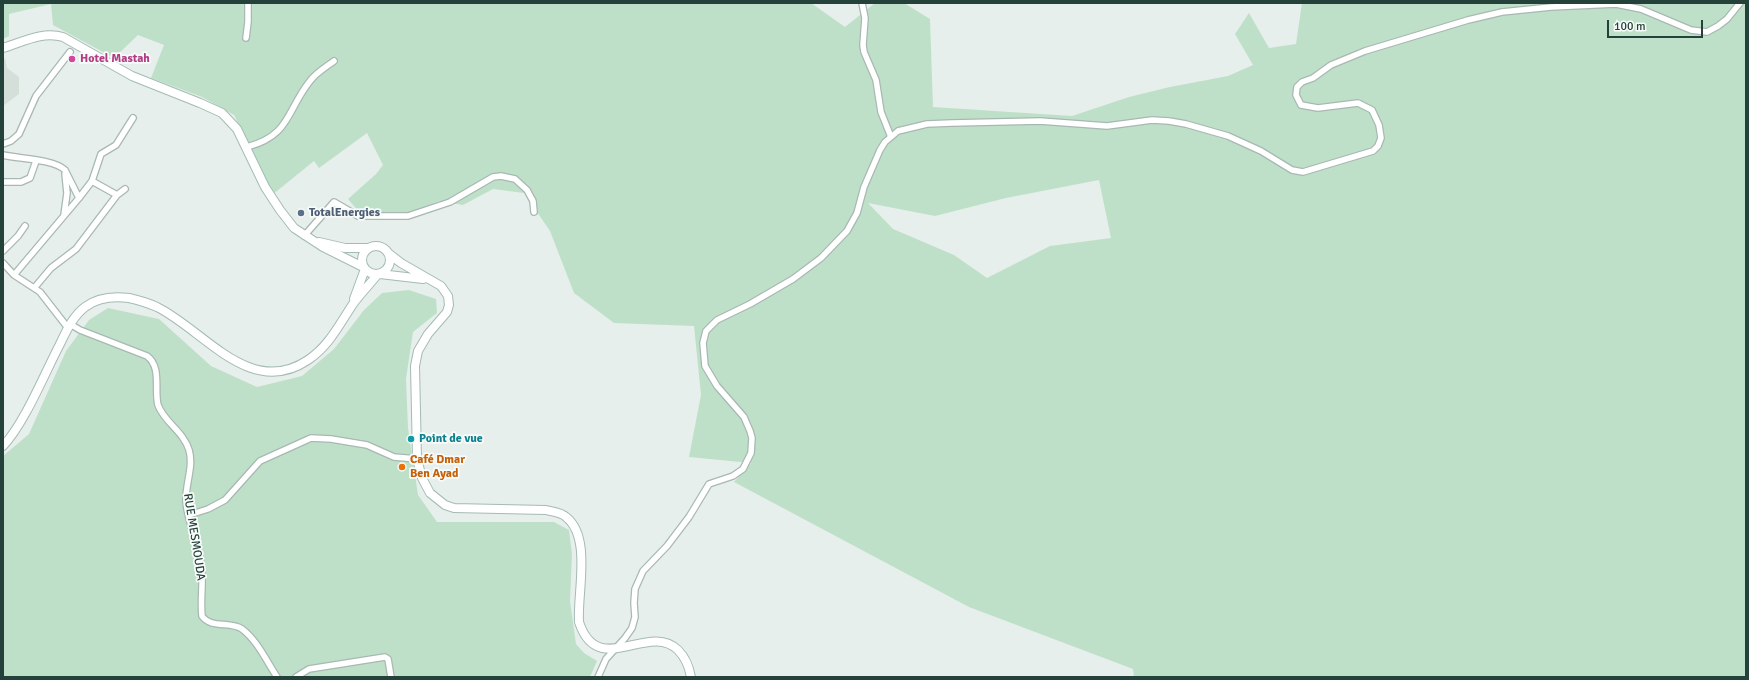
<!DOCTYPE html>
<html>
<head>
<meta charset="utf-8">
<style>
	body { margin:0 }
	#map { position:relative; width:1749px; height:680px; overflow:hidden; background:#e6efeb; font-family:Signika,sans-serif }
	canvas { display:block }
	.frame { position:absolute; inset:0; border:4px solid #24423a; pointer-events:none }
	.scale { position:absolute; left:1607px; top:20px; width:96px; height:18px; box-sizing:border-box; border:2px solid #24423a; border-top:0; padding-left:5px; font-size:12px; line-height:14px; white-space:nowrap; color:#24423a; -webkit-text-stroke:3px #f7fbf9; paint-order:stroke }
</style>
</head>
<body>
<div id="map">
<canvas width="1749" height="680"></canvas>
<div class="frame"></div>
<div class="scale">100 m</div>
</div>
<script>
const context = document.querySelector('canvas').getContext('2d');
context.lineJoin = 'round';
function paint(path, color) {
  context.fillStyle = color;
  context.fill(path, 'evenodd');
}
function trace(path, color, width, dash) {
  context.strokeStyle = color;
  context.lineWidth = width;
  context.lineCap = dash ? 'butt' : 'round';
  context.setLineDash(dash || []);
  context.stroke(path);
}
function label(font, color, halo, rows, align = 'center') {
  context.font = font + ' Signika,sans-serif';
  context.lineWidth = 3.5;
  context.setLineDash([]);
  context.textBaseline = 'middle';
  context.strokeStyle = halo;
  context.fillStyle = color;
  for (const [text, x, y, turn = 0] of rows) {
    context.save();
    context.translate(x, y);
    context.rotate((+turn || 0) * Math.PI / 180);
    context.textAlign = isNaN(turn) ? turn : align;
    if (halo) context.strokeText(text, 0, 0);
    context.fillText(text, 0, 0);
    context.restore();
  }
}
const built = new Path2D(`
	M5 58 7 68 19 77V94L3 106V59Z`);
const green = new Path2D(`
	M3 3H811L845 27 875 3H904L930 19 933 107 1072 116 1129 97 1170 87 1228 76 1253 65 1235 34 1249 13 1269 48 1296 44 1302 3H1746V677H1134L1133 669 969 607 734 482 751 463 689 457 701 395 694 326 614 323 574 293 550 231 524 193 493 189 463 205 439 201 406 215 359 212 348 199 376 174 383 165 367 133 319 168 314 161 272 195 253 152 234 115 202 97 151 78 164 45 138 35 114 58 53 25 51 4 9 14V36L3 39ZM1099 180 1111 238 1050 246 987 278 954 255 893 229 868 203 935 216 1006 198Z
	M409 290 436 299 437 313 413 332 406 379 408 428 418 495 437 522H554L569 530 572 554 570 601 576 644 584 653 597 661 590 677H3V456L29 434 66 351 89 320 108 308 159 319 211 366 257 387 302 376 334 349 364 310 382 293Z`);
const street = new Path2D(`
	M862 3 865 18 863 45 864 52 876 80 881 112 891 137
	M246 38 248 22V3
	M3 144 11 141 19 134 36 96 70 52
	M247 147C291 135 286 111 310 81 316 73 326 67 334 61
	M3 155C20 159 53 159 65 170L79 198 92 181 101 154 116 145 133 118
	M92 181 117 195
	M3 182H21L30 178 36 161
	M64 215 67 193 65 174
	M304 236 334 202 358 216H408L450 202 493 177 501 176 515 179 527 190 533 201 534 212
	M3 251 18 236 25 226
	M3 263 14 275 40 292 68 328
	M14 275 79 198
	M35 287 51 268 76 249 117 195 125 189
	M70 324 80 330 147 356C162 367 154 390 158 405 164 422 184 432 189 450 194 467 185 484 186 502 188 523 198 543 201 564 204 581 200 599 202 616 211 629 230 621 242 629 257 640 267 662 277 677
	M189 515 208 509 225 500 260 461 311 438 331 439 367 445 394 457 417 459
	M296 677 309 669 385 657 388 659 391 677
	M598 677 606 659 625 638 632 628 635 617 634 603 635 589 643 571 667 546 689 517 709 484 733 476 743 469 751 453 752 438 750 431 744 417 717 386 705 366 703 343 706 331 717 320 750 304 793 279 821 258 847 231 857 213 864 187 880 150 885 142 898 131 927 124 952 123 1040 121 1107 126 1152 120 1169 121 1186 124 1228 136 1261 151 1292 170 1303 172 1373 151 1378 146 1381 138 1379 125 1372 110 1358 103 1318 108 1301 105 1296 95 1297 87 1302 82 1313 78 1331 65 1365 51 1468 20 1502 12 1551 7 1616 4 1641 9 1691 30 1707 32 1718 26 1727 19 1740 3`);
const secondary = new Path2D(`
	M3 48C23 42 42 31 63 37L132 76 200 103 222 113 237 129 265 187 280 210 294 228 323 247 363 267
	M319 242 345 248H368
	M362 260a14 14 0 1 1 28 0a14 14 0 1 1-28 0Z
	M388 253 401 263 441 286 448 296 449 305 447 312 428 334 418 351 415 366 417 459 422 478 430 493 445 505 454 508 546 510C553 512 561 512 566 517 592 537 577 593 579 622 598 680 648 621 678 650 686 658 689 666 691 677
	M380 274 423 279
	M354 299 365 269
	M3 446C24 424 44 375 59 346 66 332 72 317 85 307 98 297 113 296 129 298 138 300 148 303 157 307 204 330 250 399 308 360 329 346 339 325 353 304 360 294 370 284 378 274`);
const markers = [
	[72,59,4,"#d1479c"],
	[301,213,4,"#5c6f8a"],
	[411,439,4,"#0f9aa8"],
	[402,467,4,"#e8710a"]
];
const hotelNames = [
	["Hotel Mastah",80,59]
];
const serviceNames = [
	["TotalEnergies",309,213]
];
const cultureNames = [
	["Point de vue",419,439]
];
const foodNames = [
	["Café Dmar",410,460],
	["Ben Ayad",410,474]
];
const streetNames = [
	["RUE MESMOUDA",194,537,81]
];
paint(built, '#d4dfda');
paint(green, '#bfe0c8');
trace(street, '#a8b8b2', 8);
trace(secondary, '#a4bbb3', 10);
trace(street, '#fff', 5.5);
trace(secondary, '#fff', 8);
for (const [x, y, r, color] of markers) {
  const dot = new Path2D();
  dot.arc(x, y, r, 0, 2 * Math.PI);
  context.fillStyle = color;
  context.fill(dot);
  trace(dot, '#f7fbf9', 1.5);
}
label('bold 12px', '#b23c85', '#f7fbf9', hotelNames, 'left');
label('bold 12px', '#4e5e75', '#f7fbf9', serviceNames, 'left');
label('bold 12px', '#0d838f', '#f7fbf9', cultureNames, 'left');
label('bold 12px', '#c56008', '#f7fbf9', foodNames, 'left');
label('12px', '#24423a', '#f7fbf9', streetNames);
</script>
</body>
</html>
